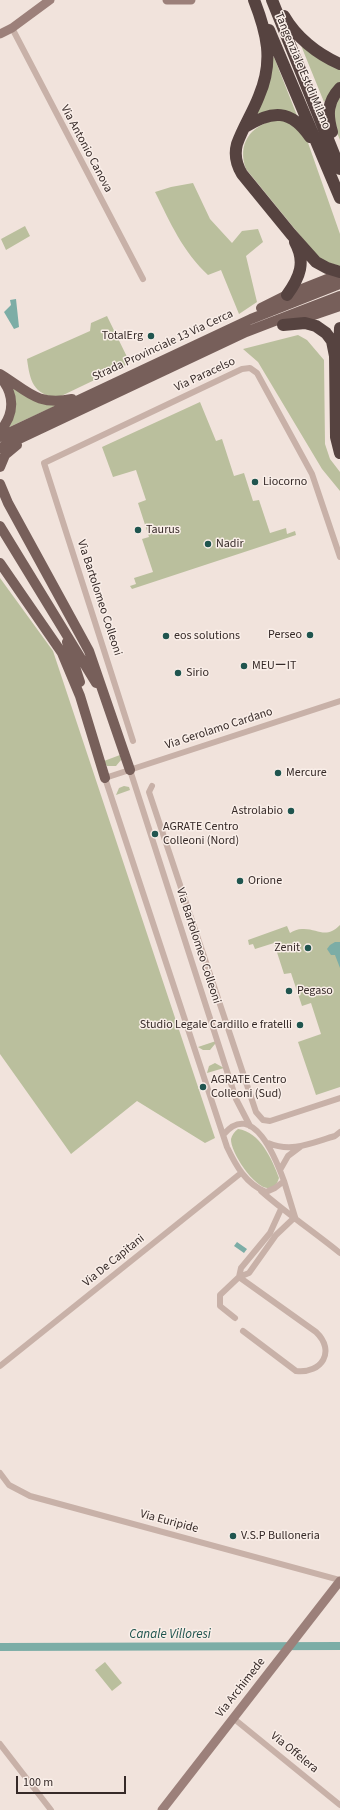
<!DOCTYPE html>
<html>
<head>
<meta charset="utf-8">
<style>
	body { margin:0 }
	#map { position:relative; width:340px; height:1810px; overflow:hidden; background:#f1e3dc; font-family:"Source Sans 3",sans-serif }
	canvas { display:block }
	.scale { position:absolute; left:16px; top:1776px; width:110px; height:18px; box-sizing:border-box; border:2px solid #362a28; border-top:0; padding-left:5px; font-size:12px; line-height:14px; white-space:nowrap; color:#362a28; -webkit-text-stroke:3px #f9eee8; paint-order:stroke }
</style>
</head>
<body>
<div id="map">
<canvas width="340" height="1810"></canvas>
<div class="scale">100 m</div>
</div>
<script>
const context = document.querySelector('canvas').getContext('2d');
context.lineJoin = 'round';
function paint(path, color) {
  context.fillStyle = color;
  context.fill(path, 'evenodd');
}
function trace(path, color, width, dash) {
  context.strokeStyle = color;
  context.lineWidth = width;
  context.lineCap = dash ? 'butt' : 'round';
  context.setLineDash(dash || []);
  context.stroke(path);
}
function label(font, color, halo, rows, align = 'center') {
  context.font = font + ' "Source Sans 3","Noto Sans JP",sans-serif';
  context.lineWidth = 3;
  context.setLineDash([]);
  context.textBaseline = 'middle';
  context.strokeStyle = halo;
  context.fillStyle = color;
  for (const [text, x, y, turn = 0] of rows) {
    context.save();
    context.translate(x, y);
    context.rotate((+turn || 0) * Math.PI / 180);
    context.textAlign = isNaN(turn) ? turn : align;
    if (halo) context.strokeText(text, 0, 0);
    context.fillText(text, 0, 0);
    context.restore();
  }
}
const green = new Path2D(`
	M300 43 340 68V83L324 102Z
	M274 57 298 118 270 111 257 114 271 58Z
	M340 97V140C334 126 331 111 340 97Z
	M275 120H287L306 137 340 234V266L326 262 316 255 246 169C237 144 250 126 275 120Z
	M193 183 210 219 232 243 242 231 258 229 263 242 246 256 257 302 239 314 221 270 208 275C183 252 170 222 155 192L171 187Z
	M25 226 30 236 6 250 1 239Z
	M107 316 130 363 57 398C33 394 30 381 27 359L90 331 91 323Z
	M298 335 307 340 324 360 325 444 330 459 340 472V491L322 469 258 362 243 349Z
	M11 387 55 405V406L5 429Z
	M200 402 216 441 222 439 234 476 244 473 253 501 259 500 270 533 286 528 287 534 295 531 296 535 132 589 130 586 136 584 134 578 153 572 142 539 149 537 138 503 146 500 136 470 113 477 102 447Z
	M0 578 53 651 215 1138 205 1143 137 1101 71 1154 0 1054Z
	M120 755 121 760 116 766H107L104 761Z
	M124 786 129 787 130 790 116 795 119 788Z
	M340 925V1087L316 1095 298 1042 321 1034 311 1003 302 1006 291 973 284 974 274 943 255 949 253 944 249 945 248 940 287 926 290 933C293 931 298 929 302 929 318 928 325 940 340 925Z
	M216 1041 215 1044 210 1050H203L198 1047Z
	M215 1063 224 1068 207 1073 209 1066Z
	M238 1129C260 1132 272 1159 279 1178 269 1211 230 1155 231 1139 232 1135 234 1132 238 1129Z
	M105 1662 122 1683 112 1691 95 1670Z`);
const water = new Path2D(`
	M16 299 19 327 14 329 4 312 11 305 10 300Z
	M335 942H340V968L335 955H331L327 949 330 945Z
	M237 1242 247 1249 244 1253 234 1246Z`);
const canal = new Path2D(`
	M0 1647 340 1646`);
const street = new Path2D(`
	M12 28 143 279
	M133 741 44 463 242 369 250 368 257 373 312 474 340 557
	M130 770 236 1099 250 1126
	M152 786 149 792 256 1112 263 1120 270 1121 340 1098
	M224 1134C253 1100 276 1159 284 1181L275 1188 266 1192C246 1184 236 1166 227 1147L105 778 340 701
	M268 1143C292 1153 311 1143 335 1136L340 1132
	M280 1170 288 1156 300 1147
	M284 1181 295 1217
	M261 1191C286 1213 314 1232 340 1253
	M239 1277 249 1273 276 1235 295 1217
	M239 1277 241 1268 270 1233 281 1209
	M235 1318 220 1306V1295L239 1277 316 1332C336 1351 322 1374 296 1371L243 1331
	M0 1366 241 1173
	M0 1473 9 1485 30 1496 340 1580
	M233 1718 340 1805
	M0 1744 51 1810`);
const secondary = new Path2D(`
	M167 0H191
	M0 34 12 28 50 0
	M162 1810 340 1581`);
const primary = new Path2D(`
	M261 308 287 295 340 274
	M296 321 340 306
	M0 374C28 391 36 406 72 399
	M0 377C15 394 15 414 0 431
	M0 437 251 319 340 284
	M0 448 246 332 340 296
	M0 467 5 455 17 445
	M0 484 8 503 89 651 130 770
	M0 526 96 683
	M0 563 62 653 80 696 105 778
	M67 642 80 682`);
const highway = new Path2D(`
	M254 0C267 33 274 61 259 96 253 112 243 127 237 144 234 155 236 164 242 174L291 234 316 262 327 268 340 272
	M272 0 340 169
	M284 16C296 37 317 54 340 64
	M269 30 340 198
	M245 127C272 110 291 109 310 137
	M332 132C327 115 327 102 340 88
	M287 295C300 277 306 262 295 242
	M283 325 305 323 316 326 326 333 332 341 335 356 336 437 340 453
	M339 352 340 328`);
const markers = [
	[151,336,4,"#20554f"],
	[255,482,4,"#20554f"],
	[138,530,4,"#20554f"],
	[208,544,4,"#20554f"],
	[310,635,4,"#20554f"],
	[166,636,4,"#20554f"],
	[244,666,4,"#20554f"],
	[178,673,4,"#20554f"],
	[278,773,4,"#20554f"],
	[291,811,4,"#20554f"],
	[155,834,4,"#20554f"],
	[240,881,4,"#20554f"],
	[308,948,4,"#20554f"],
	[289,991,4,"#20554f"],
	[300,1025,4,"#20554f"],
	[203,1087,4,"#20554f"],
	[233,1536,4,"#20554f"]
];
const streetNames = [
	["Tangenziale Est di Milano",302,71,67],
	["Via Antonio Canova",86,149,62],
	["Strada Provinciale 13 Via Cerca",163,346,-25],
	["Via Paracelso",205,375,-25],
	["Via Bartolomeo Colleoni",99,598,72],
	["Via Gerolamo Cardano",219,729,-18],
	["Via Bartolomeo Colleoni",198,946,72],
	["Via De Capitani",114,1261,-39],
	["Via Euripide",169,1522,15],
	["Via Archimede",241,1688,-52],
	["Via Offelera",294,1753,39]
];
const poiNames = [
	["TotalErg",143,336,"right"],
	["Liocorno",263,482],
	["Taurus",146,530],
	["Nadir",216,544],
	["Perseo",302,635,"right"],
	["eos solutions",174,636],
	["MEUーIT",252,666],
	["Sirio",186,673],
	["Mercure",286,773],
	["Astrolabio",283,811,"right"],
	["AGRATE Centro",163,827],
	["Colleoni (Nord)",163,841],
	["Orione",248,881],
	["Zenit",300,948,"right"],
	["Pegaso",297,991],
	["Studio Legale Cardillo e fratelli",292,1025,"right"],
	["AGRATE Centro",211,1080],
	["Colleoni (Sud)",211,1094],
	["V.S.P Bulloneria",241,1536]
];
const waterNames = [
	["Canale Villoresi",170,1635]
];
paint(green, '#babf9d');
paint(water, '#7cada6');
trace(canal, '#7cada6', 8);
trace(street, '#c8b1a8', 6);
trace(secondary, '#9c807a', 9);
trace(primary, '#775f5a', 10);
trace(highway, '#564340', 12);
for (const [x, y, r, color] of markers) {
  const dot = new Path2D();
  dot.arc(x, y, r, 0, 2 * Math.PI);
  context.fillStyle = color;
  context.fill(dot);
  trace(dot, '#f9eee8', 1.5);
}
label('12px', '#362a28', '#f9eee8', streetNames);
label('12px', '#362a28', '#f9eee8', poiNames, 'left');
label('italic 13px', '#20554f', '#f9eee8', waterNames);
</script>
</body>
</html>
